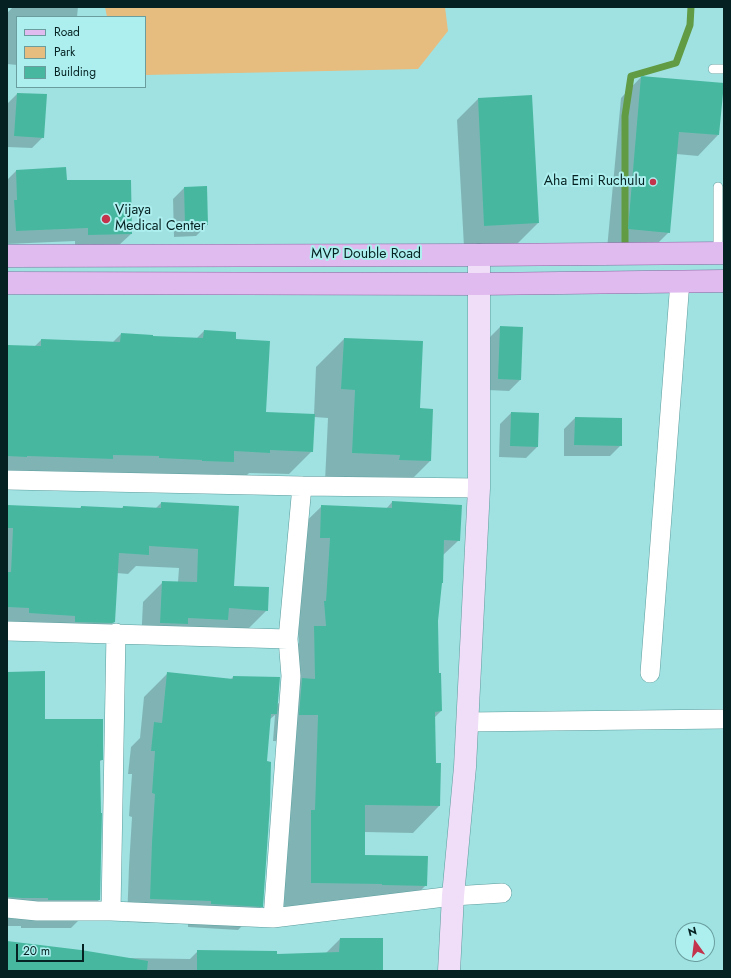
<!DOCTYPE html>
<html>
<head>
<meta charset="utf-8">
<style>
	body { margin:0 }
	#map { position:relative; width:731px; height:978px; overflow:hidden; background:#a0e2e2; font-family:Jost,sans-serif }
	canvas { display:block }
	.frame { position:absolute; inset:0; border:8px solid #062121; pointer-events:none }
	.legend { position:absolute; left:16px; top:16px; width:130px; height:72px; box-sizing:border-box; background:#adefef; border:1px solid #6a9d9d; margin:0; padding:5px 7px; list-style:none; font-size:12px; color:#062121 }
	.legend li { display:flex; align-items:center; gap:8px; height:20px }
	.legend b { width:20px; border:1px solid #6a9d9d }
	.north { position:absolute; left:675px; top:922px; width:40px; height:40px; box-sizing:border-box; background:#adefef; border:1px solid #6a9d9d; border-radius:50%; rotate:346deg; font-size:11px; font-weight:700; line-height:16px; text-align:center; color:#062121 }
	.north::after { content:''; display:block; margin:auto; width:14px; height:18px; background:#c3334b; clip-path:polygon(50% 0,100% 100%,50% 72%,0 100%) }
	.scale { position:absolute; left:16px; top:944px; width:68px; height:18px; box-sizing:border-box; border:2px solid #062121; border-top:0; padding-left:5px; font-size:12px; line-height:14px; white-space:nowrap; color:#062121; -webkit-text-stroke:3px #adefef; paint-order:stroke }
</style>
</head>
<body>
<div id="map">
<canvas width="731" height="978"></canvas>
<div class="frame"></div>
<ul class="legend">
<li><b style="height:5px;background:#e0bbef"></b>Road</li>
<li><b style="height:11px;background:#e6bc7f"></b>Park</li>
<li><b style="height:11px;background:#47b89f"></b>Building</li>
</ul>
<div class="north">N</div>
<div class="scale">20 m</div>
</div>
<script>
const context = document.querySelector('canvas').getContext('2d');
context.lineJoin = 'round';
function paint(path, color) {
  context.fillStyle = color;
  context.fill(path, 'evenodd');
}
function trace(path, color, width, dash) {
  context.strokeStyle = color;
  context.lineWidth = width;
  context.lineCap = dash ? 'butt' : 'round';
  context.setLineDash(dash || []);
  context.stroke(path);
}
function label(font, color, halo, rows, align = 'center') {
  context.font = font + ' Jost,sans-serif';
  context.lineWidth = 4;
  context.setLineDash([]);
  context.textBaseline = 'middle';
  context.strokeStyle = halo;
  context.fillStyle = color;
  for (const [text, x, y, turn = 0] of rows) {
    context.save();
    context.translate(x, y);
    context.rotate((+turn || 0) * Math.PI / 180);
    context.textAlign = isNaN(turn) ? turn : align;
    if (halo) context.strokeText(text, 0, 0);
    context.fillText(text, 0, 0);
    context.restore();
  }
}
const green = new Path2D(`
	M105 7H445L448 31 418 69 145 75V17H107Z`);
const shadow = new Path2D(`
	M13 7H78L77 17H17V65L7 64V13Z
	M641 77 718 135 698 156 676 154 669 232 648 253 607 249 621 98Z
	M17 94 43 137 32 148 7 147V104Z
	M478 99 538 223 517 244 464 247 457 120Z
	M16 171 131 234 117 247 75 248V241L7 244V180Z
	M206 187 207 225 196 236 174 237 173 199 184 188Z
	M500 327 520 380 509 391 487 390 489 338Z
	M204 331 235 340 265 413 314 415 316 367 344 339 419 409 430 461 402 489 325 481 328 418 314 417 312 451 289 474 249 473 246 476 220 474 209 485 7 479V346L34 347 41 340 113 342 121 334 152 337 196 339Z
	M511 413 537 447 526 458 499 457 500 424Z
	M575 418 621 445 610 456H564V429Z
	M392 502 459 540 442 556 437 621 438 674 441 711 434 718 435 764 439 806 413 833 364 832V855L426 885 400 912 284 909 285 838 289 834 292 742 273 741 275 715 269 720 266 762 262 906 238 930 188 927V924L127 922 129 866 132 817 129 816 132 774H128L131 747 140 738 144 697 168 673 230 680 233 677 277 705 288 693V654L299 643 298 629 299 627 303 565 295 532 322 506 386 509Z
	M161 503 233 587 267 610 247 630 141 642 143 602 163 582H178L179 568 136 566 128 574 116 573 114 622 94 642 7 627V506L79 509 81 507 121 509 123 507 155 509Z
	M7 673 44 720H102V760L99 762V900L71 928H21V926H7Z
	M340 939 382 971H7V942L125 958 190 959 198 951 276 955 325 954Z`);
const stream = new Path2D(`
	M625 243V116L631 76 676 63 690 25 691 7`);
const building = new Path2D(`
	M641 76 724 83 719 135 679 132 670 233 628 229Z
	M17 93 47 94 44 138 14 136Z
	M532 95 539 223 484 226 478 98Z
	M66 167 67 180H131L132 234 88 235V228L16 231 14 200H17L16 170Z
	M207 186 208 225 185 226 184 187Z
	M500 326 523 327 521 380 498 379Z
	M204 330 236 332V339L270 341 266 412 315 414 313 452 270 450V453L234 451V462L202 461V460L159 458V456L113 455V459L27 456V457L7 456V345L41 346V339L120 342 121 333 153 335V336L203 338Z
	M344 338 423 341 420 408 433 409 431 461 399 460 400 455 352 453 355 390 341 389Z
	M511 412 539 413 538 447 510 446Z
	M575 417 622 418V446L574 445Z
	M392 501 462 505 460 541 444 540 443 583H442L438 621 439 673H441L442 711 435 712 436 763H441L440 806 365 805V855L428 856 427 886 382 885V884L311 883V810H315L318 715H299L302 678 315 679 314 626H326L324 601H326L330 538H320L321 505 392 508Z
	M161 502 239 506 234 586 269 587 268 611 229 608 228 620 188 618V624L160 623 162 581 197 582 198 549 149 546V555L119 553 115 622 112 623 75 622V616L29 613V608L7 607V572H11L13 528H7V505L81 508V506L123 508V506L161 508Z
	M45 671V719H103V760H100L101 813H102L100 900H48V898H22L7 897V672Z
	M167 672 233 679V676L280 677 277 714H271L267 761 271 762 270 804 263 907 211 904V901L150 899 152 842 155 794 152 793 155 751H151L154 722 162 723Z
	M340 938H383V971H197V950L277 951V954L339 952Z
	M7 941 81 950 148 961 147 971H7Z`);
const lane = new Path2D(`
	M713 69H724
	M718 253V187`);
const street = new Path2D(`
	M7 480 302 486 479 488
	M7 631 288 639
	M650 673 680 281
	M467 722 724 719
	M7 908 37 911H111L273 918 453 896 502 893
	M111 911 116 633
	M273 918 291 676 288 639 302 486`);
const secondary = new Path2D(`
	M449 971 453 896 465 767 479 488V255`);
const primary = new Path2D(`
	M7 256 479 255 724 253
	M7 283 479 284 724 281`);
const markers = [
	[653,182,4,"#c3334b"],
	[106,219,5,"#c3334b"]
];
const poiNames = [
	["Aha Emi Ruchulu",645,182],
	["Vijaya",115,211,"left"],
	["Medical Center",115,227,"left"]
];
const streetNames = [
	["MVP Double Road",366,255]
];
paint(green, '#e6bc7f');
paint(shadow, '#0003');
trace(stream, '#619b44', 7);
paint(building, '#47b89f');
trace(lane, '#5c9c9d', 10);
trace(street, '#5c9c9d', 20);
trace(secondary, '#5c9c9d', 23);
trace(primary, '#8768a0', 23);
trace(lane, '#fff', 9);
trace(street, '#fff', 19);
trace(secondary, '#f0ddf7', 22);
trace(primary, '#e0bbef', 22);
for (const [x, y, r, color] of markers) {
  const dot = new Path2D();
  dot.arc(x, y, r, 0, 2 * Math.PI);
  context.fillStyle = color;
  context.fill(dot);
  trace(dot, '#adefef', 1.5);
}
label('14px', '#062121', '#adefef', poiNames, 'right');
label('14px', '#062121', '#adefef', streetNames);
</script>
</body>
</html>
